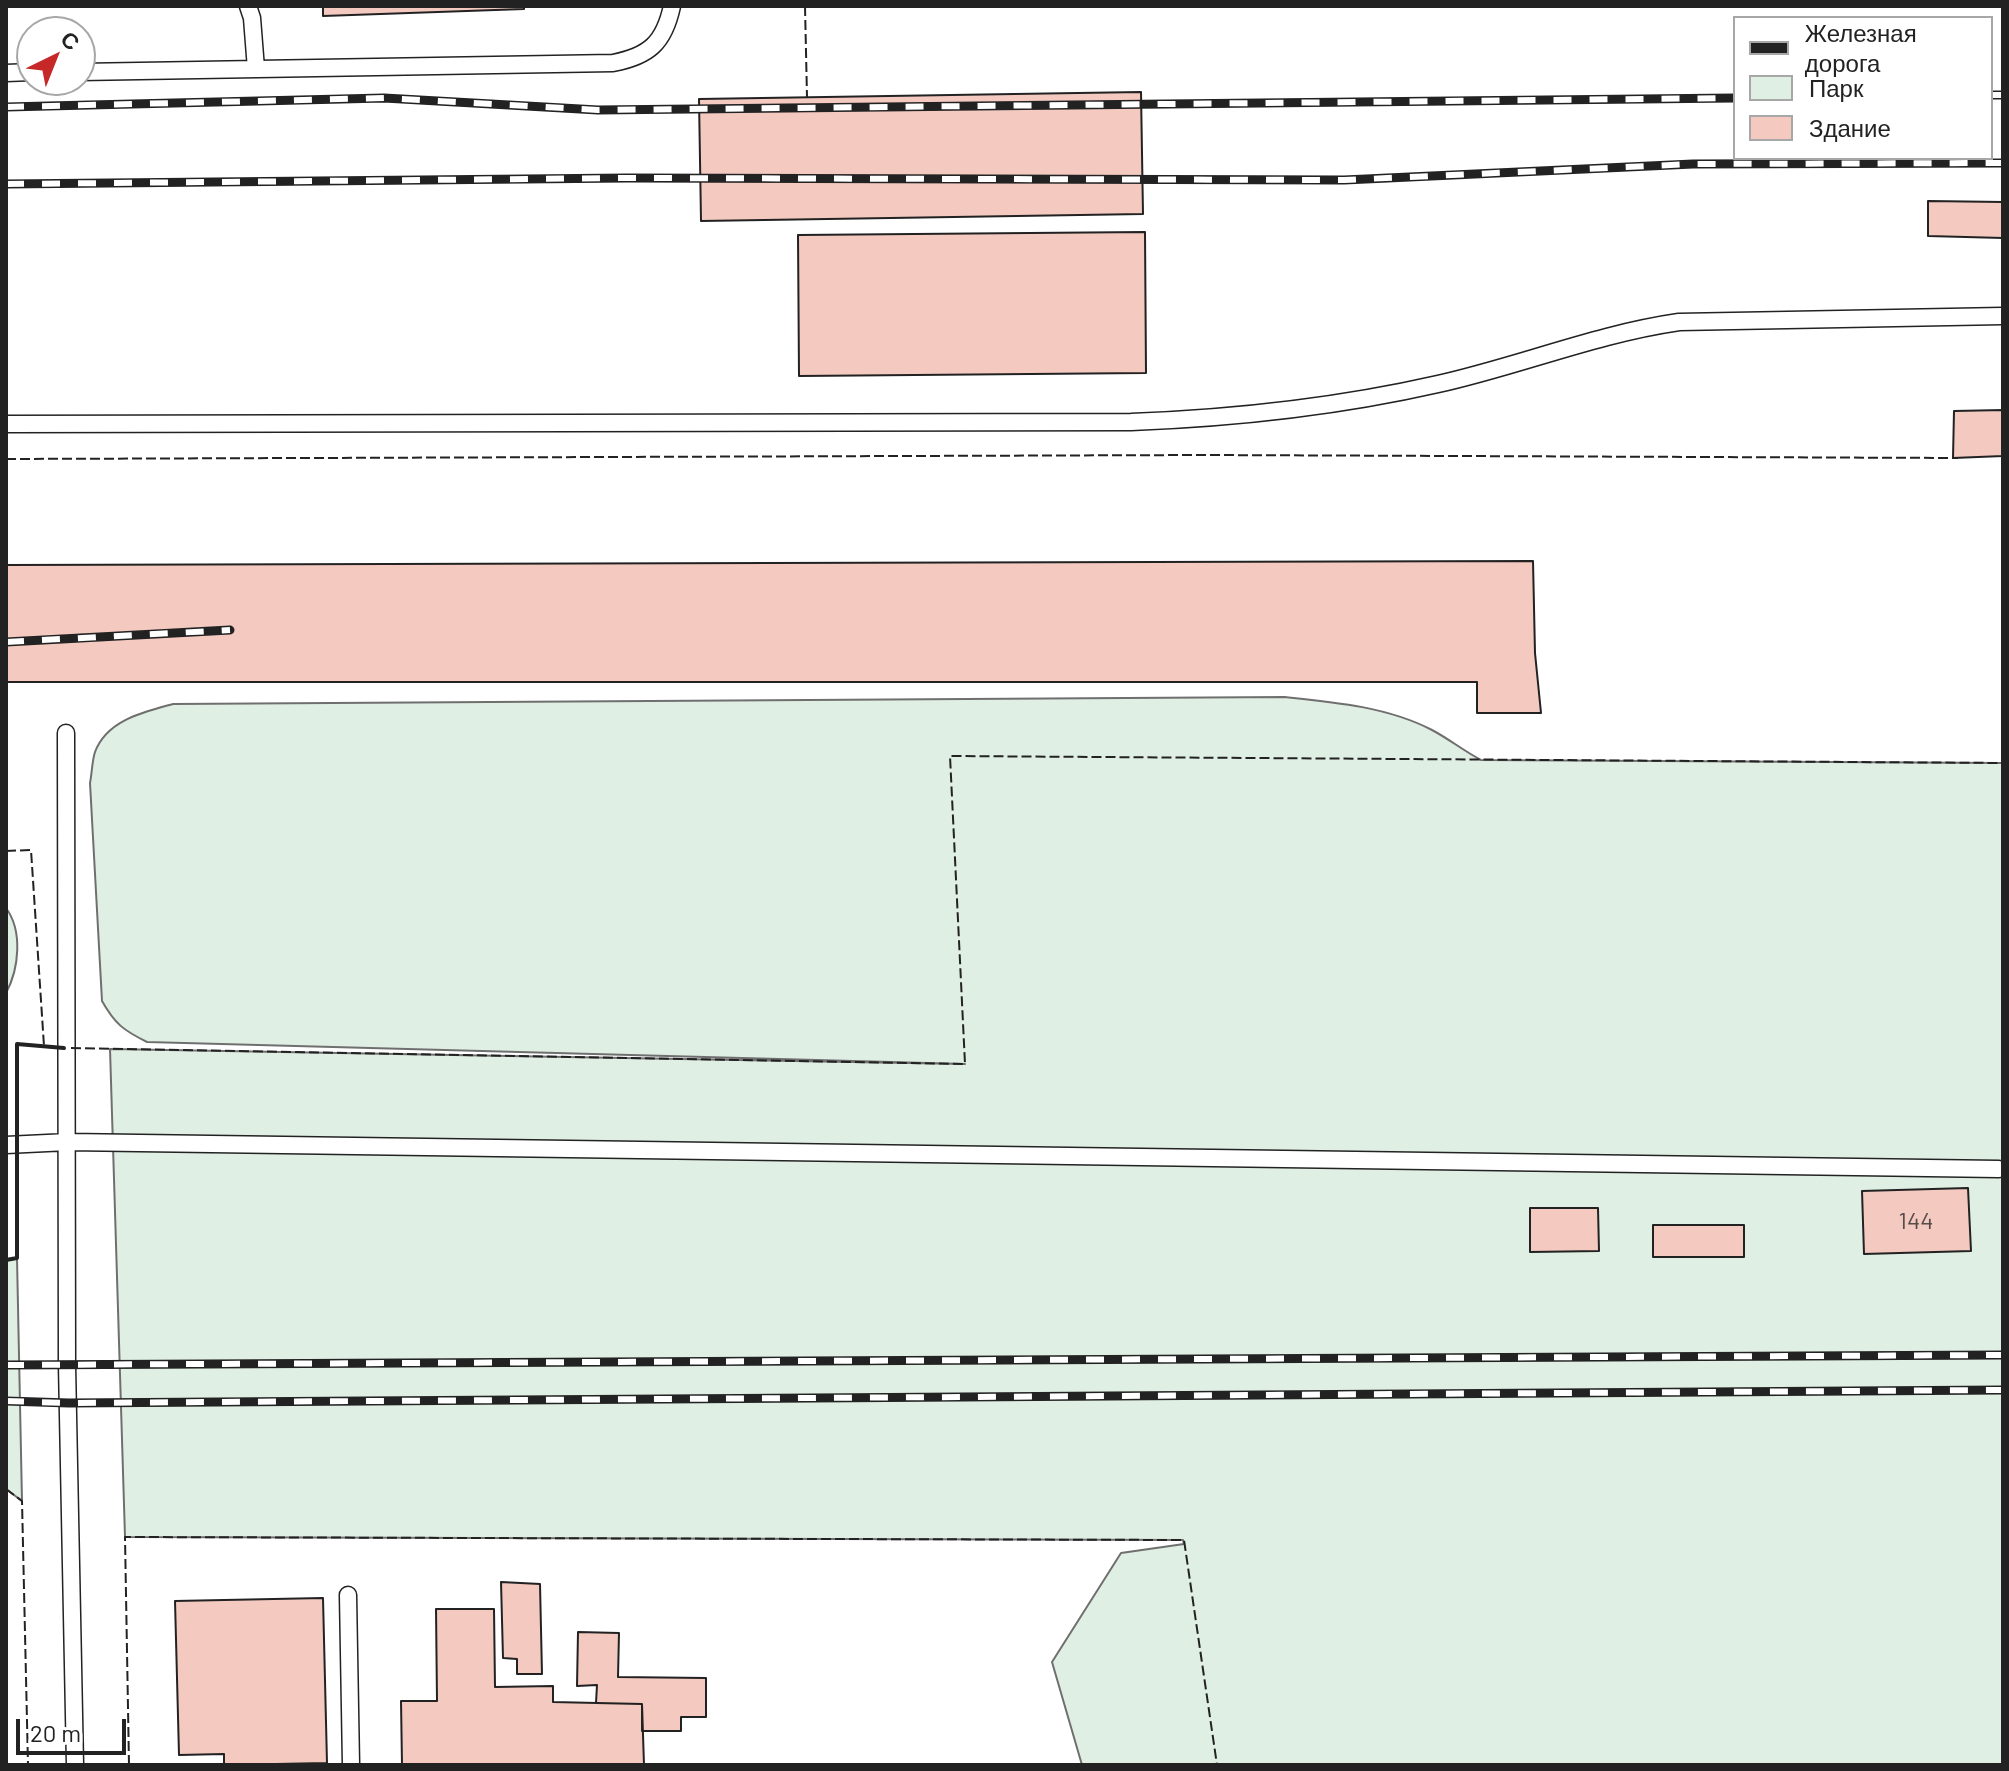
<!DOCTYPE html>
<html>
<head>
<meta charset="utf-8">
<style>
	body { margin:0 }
	#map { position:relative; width:2009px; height:1771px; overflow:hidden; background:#fff; font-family:Barlow,sans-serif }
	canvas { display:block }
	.frame { position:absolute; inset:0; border:8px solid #222; pointer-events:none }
	.legend { position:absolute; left:1733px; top:16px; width:260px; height:144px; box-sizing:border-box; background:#fff; border:2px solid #a7a7a7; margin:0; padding:10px 14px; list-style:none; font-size:24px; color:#222 }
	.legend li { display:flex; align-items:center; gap:16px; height:40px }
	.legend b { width:40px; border:2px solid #a7a7a7 }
	.north { position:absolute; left:16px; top:16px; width:80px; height:80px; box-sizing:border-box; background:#fff; border:2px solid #a7a7a7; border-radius:50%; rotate:43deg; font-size:22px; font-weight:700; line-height:32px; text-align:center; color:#222 }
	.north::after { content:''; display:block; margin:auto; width:28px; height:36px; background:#c62828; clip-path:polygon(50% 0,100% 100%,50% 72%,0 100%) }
	.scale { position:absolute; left:16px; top:1719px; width:110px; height:36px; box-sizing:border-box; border:4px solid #222; border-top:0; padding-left:10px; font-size:24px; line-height:28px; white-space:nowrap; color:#222; -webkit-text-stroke:6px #fff; paint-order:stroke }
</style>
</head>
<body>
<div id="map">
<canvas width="2009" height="1771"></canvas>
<div class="frame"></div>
<ul class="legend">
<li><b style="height:10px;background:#222"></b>Железная дорога</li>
<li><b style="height:22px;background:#e0efe3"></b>Парк</li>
<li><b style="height:22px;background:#f3c9c0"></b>Здание</li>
</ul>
<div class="north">С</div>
<div class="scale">20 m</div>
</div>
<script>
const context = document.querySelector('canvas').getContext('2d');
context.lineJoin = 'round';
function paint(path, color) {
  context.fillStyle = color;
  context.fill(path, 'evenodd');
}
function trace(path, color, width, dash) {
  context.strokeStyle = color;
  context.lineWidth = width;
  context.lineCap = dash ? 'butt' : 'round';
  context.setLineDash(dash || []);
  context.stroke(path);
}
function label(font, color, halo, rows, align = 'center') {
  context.font = font + ' Barlow,sans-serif';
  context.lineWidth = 6;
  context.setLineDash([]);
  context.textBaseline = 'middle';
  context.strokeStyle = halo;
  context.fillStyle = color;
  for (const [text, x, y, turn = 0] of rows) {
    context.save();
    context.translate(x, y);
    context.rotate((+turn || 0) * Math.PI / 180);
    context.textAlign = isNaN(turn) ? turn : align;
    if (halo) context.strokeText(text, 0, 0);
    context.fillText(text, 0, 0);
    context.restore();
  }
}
const green = new Path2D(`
	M1285 697C1334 702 1388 707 1432 730 1449 739 1464 751 1481 760L2003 763V1765H1082L1052 1662 1121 1553 1184 1544 1183 1540 125 1537 110 1049 965 1064 147 1042C123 1030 115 1024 102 1001L90 783C92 773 92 761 95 752 107 720 144 712 173 704Z
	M6 908C23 931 19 969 6 993Z
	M17 1258 22 1501 6 1489V1260Z`);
const building = new Path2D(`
	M323 6H524V9L323 16Z
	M1141 92 1143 214 701 221 699 99Z
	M1928 201 2003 202V238L1928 236Z
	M1145 232 1146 373 799 376 798 235Z
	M2003 410V456L1953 458 1954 411Z
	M1533 561 1535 653 1541 713H1477V682H6V565Z
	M1968 1188 1971 1251 1864 1254 1862 1191Z
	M1530 1208H1598L1599 1251 1530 1252Z
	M1653 1225H1744V1257H1653Z
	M501 1582 540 1584 542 1674H517V1659L503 1658Z
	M323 1598 327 1763 224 1765V1754L179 1755 175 1601Z
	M436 1609H494L495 1687 553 1686V1702L642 1704 644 1765H402L401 1701H437Z
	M578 1632 619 1633 618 1677 706 1678V1717H681V1731H642V1704L596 1703 597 1685 577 1686Z`);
const service = new Path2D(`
	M248 6 252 18 256 69
	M80 72 613 63C649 56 664 43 672 6
	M6 73 32 72
	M6 424 1131 422C1235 418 1337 407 1438 384 1519 366 1596 334 1679 322L2003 316
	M66 733 67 1365 75 1765
	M6 1145 68 1142 1999 1169
	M348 1595 351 1765`);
const rail = new Path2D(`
	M1991 95H2003
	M6 107 384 98 598 110 1735 98
	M6 184 628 178 1344 180 1693 164 2003 163
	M6 642 230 630
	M6 1365 2003 1355
	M6 1401 69 1403 2003 1390`);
const fence = new Path2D(`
	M805 6 807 97
	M6 459 1203 455 1958 458
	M6 851 31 850 44 1046
	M71 1048 965 1064 950 756 2003 763
	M6 1489 22 1501 28 1765
	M129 1765 125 1537 1184 1540 1217 1765`);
const wall = new Path2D(`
	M6 1260 17 1258V1044L64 1048`);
const numberNames = [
	["144",1916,1221]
];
paint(green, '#e0efe3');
trace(green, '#6f6f6f', 2);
paint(building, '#f3c9c0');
trace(building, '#222', 2);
trace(service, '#222', 19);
trace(service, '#fff', 16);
trace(rail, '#222', 9);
trace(rail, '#fff', 6, [18]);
trace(fence, '#222', 2, [10, 4]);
trace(wall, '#222', 4);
label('24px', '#564c4a', null, numberNames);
</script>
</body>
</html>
